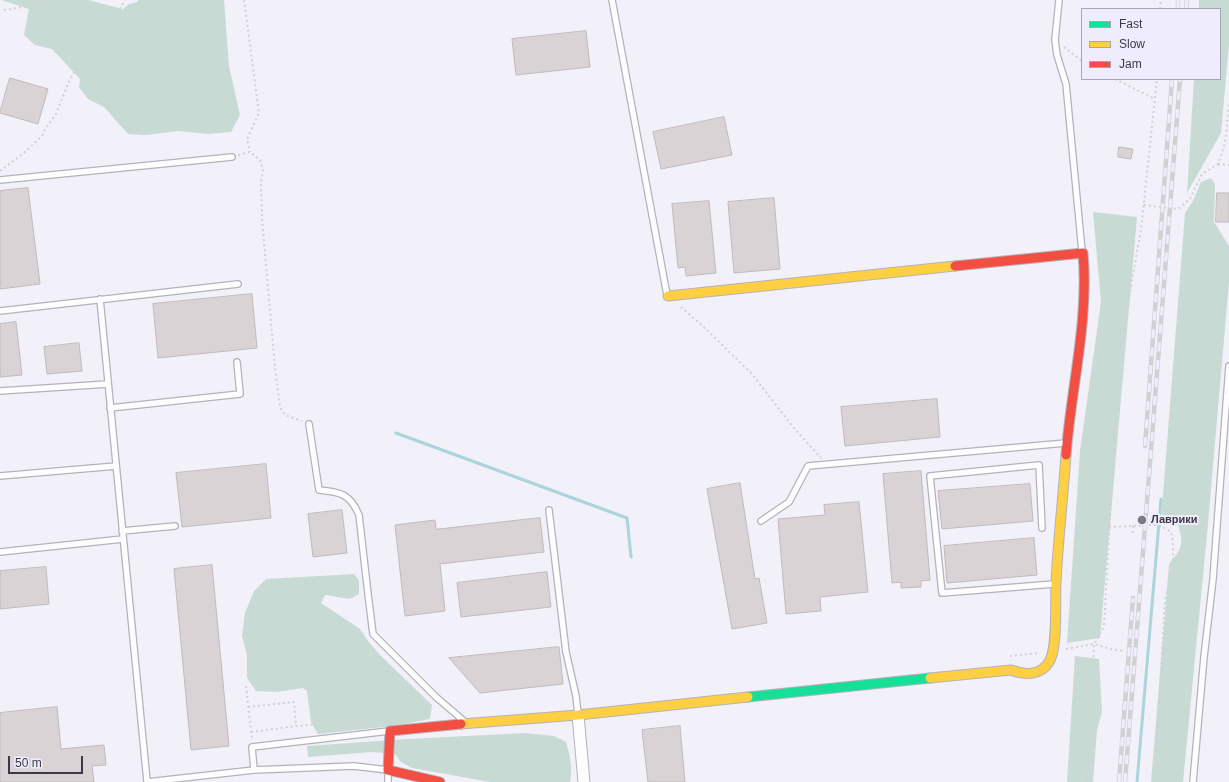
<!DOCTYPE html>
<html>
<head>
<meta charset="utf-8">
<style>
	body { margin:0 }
	#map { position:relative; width:1229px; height:782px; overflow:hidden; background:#f2f0f9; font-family:Helvetica,sans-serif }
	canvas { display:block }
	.legend { position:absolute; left:1081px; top:8px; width:140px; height:72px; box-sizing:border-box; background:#efecfd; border:1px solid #a7a4b3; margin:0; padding:5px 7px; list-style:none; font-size:12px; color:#3b3944 }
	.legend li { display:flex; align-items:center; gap:8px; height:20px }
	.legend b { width:20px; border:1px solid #a7a4b3 }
	.scale { position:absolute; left:8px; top:756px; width:75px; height:18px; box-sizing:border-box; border:2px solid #3b3944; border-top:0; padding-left:5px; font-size:12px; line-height:14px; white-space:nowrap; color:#3b3944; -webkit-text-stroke:3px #efecfd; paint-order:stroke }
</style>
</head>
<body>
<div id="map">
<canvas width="1229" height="782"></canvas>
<ul class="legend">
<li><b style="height:5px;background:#16e098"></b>Fast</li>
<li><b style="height:5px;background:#ffcf43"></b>Slow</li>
<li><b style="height:5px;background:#f24e42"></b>Jam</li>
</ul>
<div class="scale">50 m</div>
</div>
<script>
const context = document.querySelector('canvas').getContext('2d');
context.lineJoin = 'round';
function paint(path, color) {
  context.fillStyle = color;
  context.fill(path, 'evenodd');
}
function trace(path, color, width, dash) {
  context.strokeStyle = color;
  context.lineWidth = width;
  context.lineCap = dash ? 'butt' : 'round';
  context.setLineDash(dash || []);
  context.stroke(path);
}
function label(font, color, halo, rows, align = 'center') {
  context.font = font + ' Helvetica,sans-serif';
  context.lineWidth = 4;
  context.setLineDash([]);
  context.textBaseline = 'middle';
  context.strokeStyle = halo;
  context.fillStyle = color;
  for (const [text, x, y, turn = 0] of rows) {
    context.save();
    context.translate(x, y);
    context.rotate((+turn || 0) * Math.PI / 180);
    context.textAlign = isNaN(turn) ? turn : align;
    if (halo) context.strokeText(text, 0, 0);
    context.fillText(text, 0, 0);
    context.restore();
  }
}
const green = new Path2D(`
	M1 0H88L123 9 129 4 137 2 138 0H224L229 66 240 115 231 132 208 134 178 131 146 135 128 134 104 107 88 99 79 87 80 79 52 49 35 45 24 35 29 9Z
	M1199 0H1229V44L1221 133 1187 193 1194 79H1220V9H1199Z
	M1211 178 1215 184 1214 222 1229 246V282L1207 535 1183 782H1151L1169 564C1182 548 1184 545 1178 525L1161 520 1185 213 1193 201 1201 182Z
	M1093 212 1137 217 1100 638 1067 643 1080 451 1101 302Z
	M354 574 359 580V594L350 599 325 595 321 603 360 629 368 641 380 655 432 705 430 719 393 726 318 734 311 722 307 691 303 688 277 692 256 691 247 678V655L242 636 245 613 254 591 266 579Z
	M1075 656 1099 659 1102 712 1097 730 1093 782H1067Z
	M525 733 554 736 566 742C570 756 573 768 570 782H490L412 768 401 762 395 754 372 752 308 757 307 746 408 739Z`);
const stream = new Path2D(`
	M396 433 627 518 631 557
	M1137 782 1161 499`);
const building = new Path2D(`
	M586 31 590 67 516 75 512 39Z
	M10 78 48 89 38 124 0 113Z
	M724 117 732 155 661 169 653 132Z
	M1119 147 1133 149 1131 159 1118 157Z
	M28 188 40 284 0 289V191Z
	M1217 193H1229V222H1216Z
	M774 198 780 269 734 273 728 202Z
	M709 201 716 273 686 276 685 267 678 268 672 204Z
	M252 294 257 348 158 358 153 304Z
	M16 322 22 375 0 377V324Z
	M79 343 82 371 47 374 44 347Z
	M937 399 940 437 845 446 841 407Z
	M266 464 271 518 182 527 176 473Z
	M921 471 930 580 921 581V587L901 588V582L892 583 883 474Z
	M740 483 755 579 759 578 767 623 732 629 707 489Z
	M1030 484 1033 521 942 529 938 491Z
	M859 502 868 592 820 597 821 611 786 614 778 519 825 515 824 505Z
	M342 510 347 553 313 557 308 514Z
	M540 518 544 552 440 564 445 611 405 616 395 525 435 520 436 529Z
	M1034 538 1037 575 947 583 944 546Z
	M212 565 229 746 191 750 174 569Z
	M46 567 49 604 0 609V571Z
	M547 572 551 607 461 617 457 583Z
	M559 647 563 684 480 693 449 658Z
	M57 707 61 749 104 745 106 765 92 766 94 782H0V713Z
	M680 726 685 782H648L642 730Z`);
const path = new Path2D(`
	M244 0 259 113 247 139 250 152
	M1160 9 1161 0
	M4 10 29 6 50 0
	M1064 47 1082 61
	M1115 79 1155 99
	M238 155 250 152 260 160 263 170 261 182 262 219 275 368 280 407 285 415 302 421
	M1218 164 1229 165
	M0 171 25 152 42 136 45 129 56 114 70 79 85 54 110 26 125 0
	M1144 205 1178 209 1190 199 1202 174 1218 164 1224 147 1226 135 1229 103
	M681 307 706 329 752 374 793 427 821 458
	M1153 525V519
	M1109 527 1153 525 1161 526 1171 532C1176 556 1172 576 1165 599L1155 782
	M1133 533V525
	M1066 649 1094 644 1104 626 1119 356 1141 229 1157 79
	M1010 656 1039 653
	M246 686 252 739
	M248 707 294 702 296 726
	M251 732 296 726 385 719
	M1087 782 1094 644 1114 650 1124 651`);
const lane = new Path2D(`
	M612 0 667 295
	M1059 0 1055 40 1057 55 1066 84 1082 251
	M0 180 232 157
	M100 299 147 781
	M0 311 238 284
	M0 391 108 384
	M110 408 240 394 237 362
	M309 424 319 490C341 492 350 494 359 515L368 594 373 634 436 697 464 721
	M0 476 116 466
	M549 510 566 652 576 696 578 714
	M761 521 789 502 808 466 1066 443
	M1042 528 1039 465 930 476 942 593 1054 584
	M122 531 175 526
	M0 552 123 539
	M147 782 254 770
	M388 782V770L354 766 254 770 252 747 389 731
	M1193 782 1204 657 1213 579 1229 366`);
const street = new Path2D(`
	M578 715 584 782`);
const fast = new Path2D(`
	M748 697 930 678`);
const slow = new Path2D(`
	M668 296 955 266
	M930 678 1011 670C1024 675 1041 676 1049 662 1058 649 1055 601 1056 583 1058 541 1063 498 1066 455
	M461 724 578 715 748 697`);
const jam = new Path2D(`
	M955 266 1083 253C1089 321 1071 388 1066 455
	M440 782 388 770 390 731 461 724`);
const rail = new Path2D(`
	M1178 9V0
	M1186 9 1187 0
	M1145 446 1172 79
	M1119 782 1133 598
	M1125 782 1180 79`);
const markers = [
	[1142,520,5,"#7b7983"]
];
const poiNames = [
	["Лаврики",1151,520]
];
paint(green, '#c7dbd4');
trace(stream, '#abd4db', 3);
paint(building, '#dad3d5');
trace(building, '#c0babc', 1);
trace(lane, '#b4b2bb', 8);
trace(street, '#b4b2bb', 13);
trace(fast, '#b4b2bb', 11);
trace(slow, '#b4b2bb', 11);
trace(jam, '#b4b2bb', 11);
trace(path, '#d1d1d4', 2, [2, 3]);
trace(lane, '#fdfdfe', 5.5);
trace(street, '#fdfdfe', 11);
trace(fast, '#16e098', 9);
trace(slow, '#ffcf43', 9);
trace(jam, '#f24e42', 9);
trace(rail, '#d1d1d4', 4.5);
trace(rail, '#efecfd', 3, [9]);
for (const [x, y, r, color] of markers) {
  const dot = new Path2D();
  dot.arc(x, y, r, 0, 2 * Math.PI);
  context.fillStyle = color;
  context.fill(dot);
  trace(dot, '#efecfd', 1.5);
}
label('bold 11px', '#3b3944', '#efecfd', poiNames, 'left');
</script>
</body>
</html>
